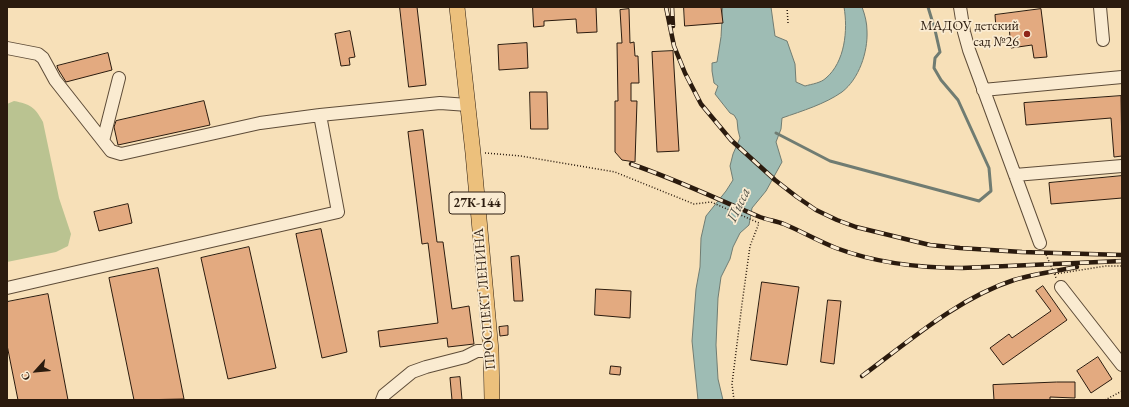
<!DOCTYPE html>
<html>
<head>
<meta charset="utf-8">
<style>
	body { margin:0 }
	#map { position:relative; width:1129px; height:407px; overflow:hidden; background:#f7e0b8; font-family:"EB Garamond",serif }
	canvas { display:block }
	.frame { position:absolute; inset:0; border:8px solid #2b1b0e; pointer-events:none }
	.north { position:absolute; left:16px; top:351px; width:40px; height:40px; -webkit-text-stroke:3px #faebd1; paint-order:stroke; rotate:243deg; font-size:11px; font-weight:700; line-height:16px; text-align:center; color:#2b1b0e }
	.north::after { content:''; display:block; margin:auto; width:14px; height:18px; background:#2b1b0e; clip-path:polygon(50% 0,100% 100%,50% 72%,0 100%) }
</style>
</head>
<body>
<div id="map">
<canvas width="1129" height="407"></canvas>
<div class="frame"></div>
<div class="north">С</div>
</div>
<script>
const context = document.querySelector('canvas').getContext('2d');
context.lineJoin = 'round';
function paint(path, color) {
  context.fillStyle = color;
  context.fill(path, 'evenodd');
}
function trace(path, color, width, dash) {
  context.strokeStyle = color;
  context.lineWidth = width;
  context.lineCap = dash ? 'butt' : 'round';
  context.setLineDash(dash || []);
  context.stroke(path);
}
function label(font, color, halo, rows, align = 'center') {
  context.font = font + ' "EB Garamond",serif';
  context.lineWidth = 3.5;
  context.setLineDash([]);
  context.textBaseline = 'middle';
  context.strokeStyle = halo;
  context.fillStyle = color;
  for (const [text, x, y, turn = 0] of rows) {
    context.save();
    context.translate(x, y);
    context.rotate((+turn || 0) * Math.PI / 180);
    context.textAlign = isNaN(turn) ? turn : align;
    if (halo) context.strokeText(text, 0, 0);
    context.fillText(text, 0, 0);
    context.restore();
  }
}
const green = new Path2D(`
	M14 101C30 104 35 107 43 122L59 198 71 234 68 246 56 252 7 262V104Z`);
const water = new Path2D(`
	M723 7H771L775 36 787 41 795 64 796 82 805 86C812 84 821 83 826 78 845 62 848 30 844 7H862C865 15 867 23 867 31 868 52 859 79 842 92 825 104 802 111 782 118L781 129 776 142 782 162 766 191 752 208 749 225 740 233 733 247 730 259 721 277 718 298 716 345 718 379 723 400H698L692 341 696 289 700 267 701 238 706 216 726 191 733 180 730 166 733 154 740 138 738 130 737 120 734 115 730 113 715 94 718 86 714 83 712 71V63L717 62 721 37Z`);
const stream = new Path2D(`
	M776 133 830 161 979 201 991 191 989 168 958 100 941 80 934 68 935 58 940 52 935 30 928 7`);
const building = new Path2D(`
	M400 7H417L426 85 409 87Z
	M533 7H596L597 32 577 33 576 19 544 21V26L534 27Z
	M684 7H721L723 23 685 26Z
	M629 9 630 43 634 42 635 56H638L639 83H631V101H637L635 162 622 160 615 152V101H618L617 43H622L620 10Z
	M1041 9 1047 57 1034 58 1032 45 1011 48 1009 26 996 28 995 15Z
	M350 31 355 57 349 58 350 65 341 66 335 34Z
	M527 43 528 68 499 70 498 45Z
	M673 51 679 151 657 152 652 52Z
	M108 53 112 70 66 82 58 69 57 66Z
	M530 92H547L548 129H531Z
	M1121 96 1122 156 1114 157 1111 118 1026 125 1024 103Z
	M204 101 210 125 118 145 114 127 116 121Z
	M423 130 437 242H443L452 309 469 306 474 344 448 347 447 338 380 347 378 331 438 323 428 243 422 244 408 132Z
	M1122 176V198L1051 204 1049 183Z
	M128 204 132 223 99 231 94 212Z
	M321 229 347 352 322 358 296 234Z
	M249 247 276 368 228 379 201 258Z
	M519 256 523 301H514L511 257Z
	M158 268 184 399 134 400 109 278Z
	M762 282 799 287 787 365 751 360Z
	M1043 286 1067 320 1003 365 990 348 1009 334 1012 338 1051 311 1036 291Z
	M596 289 631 291 630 318 595 315Z
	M48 294 68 400H18L7 345V302Z
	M828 300 841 301 834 364 821 362Z
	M508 326V335L500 336 499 327Z
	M1098 357 1112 379 1091 393 1077 371Z
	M611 366 621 367 620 375 610 374Z
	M460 377 462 400H452L450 378Z
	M1057 382H1075V398L1050 397V400H994L993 385Z`);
const path = new Path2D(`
	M787 7 788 23
	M485 153 521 156 615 172 694 204 711 202 759 223 750 246 742 304 732 384 734 400
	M1045 252 1056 278
	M1055 274 1106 266H1122
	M1105 400 1122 391`);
const minor = new Path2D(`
	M960 7 964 32 969 50 1040 243
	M1100 7 1103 40
	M7 48 38 54 43 58 55 80 111 151 121 154 260 123 320 115
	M983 90 1122 77
	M103 141 119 78
	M1015 175 1122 166
	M1061 287 1122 365
	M7 288 338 212 320 115 440 103 468 105
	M382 400 384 395 412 372 426 367 465 357 477 351H491`);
const major = new Path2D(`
	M457 7 473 153 491 351 492 400`);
const rail = new Path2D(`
	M666 7 674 46 685 73 701 104 731 140 775 180 797 197 816 210 837 220 856 227 930 245 960 248 1022 252 1122 255
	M672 7 673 26
	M631 164C675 179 717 199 760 217 768 220 776 221 784 224 801 231 818 241 836 248 876 263 919 268 962 268L1122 261
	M862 376C908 342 958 298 1014 280 1034 274 1056 271 1077 267`);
const markers = [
	[1027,34,4,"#8f2418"]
];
const shields = [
	[477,203,56]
];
const shieldNames = [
	["27К-144",477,203]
];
const poiNames = [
	["МАДОУ детский",1019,26],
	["сад №26",1019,42]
];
const streetNames = [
	["ПРОСПЕКТ ЛЕНИНА",485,299,-95]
];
const waterNames = [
	["Писса",739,205,-65]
];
paint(green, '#bac391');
paint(water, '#9ebcb4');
trace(water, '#707c72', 1);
trace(stream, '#707c72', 3);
paint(building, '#e3aa80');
trace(building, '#2b1b0e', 1);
trace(minor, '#5e4c38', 14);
trace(major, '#2b1b0e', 16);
trace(path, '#2b1b0e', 1.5, [1, 2]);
trace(minor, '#faebd1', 12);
trace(major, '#ecc07c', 15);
trace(rail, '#2b1b0e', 4.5);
trace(rail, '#faebd1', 3, [9]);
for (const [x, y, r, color] of markers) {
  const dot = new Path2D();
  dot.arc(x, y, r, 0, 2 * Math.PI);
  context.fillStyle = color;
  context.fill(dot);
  trace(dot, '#faebd1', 1.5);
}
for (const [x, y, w] of shields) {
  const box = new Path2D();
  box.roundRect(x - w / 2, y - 11, w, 22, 3);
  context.fillStyle = '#faebd1';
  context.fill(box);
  trace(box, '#2b1b0e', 1);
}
label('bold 13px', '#2b1b0e', null, shieldNames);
label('14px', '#2b1b0e', '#faebd1', poiNames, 'right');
label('14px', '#2b1b0e', '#faebd1', streetNames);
label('italic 15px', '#535348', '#faebd1', waterNames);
</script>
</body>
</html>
